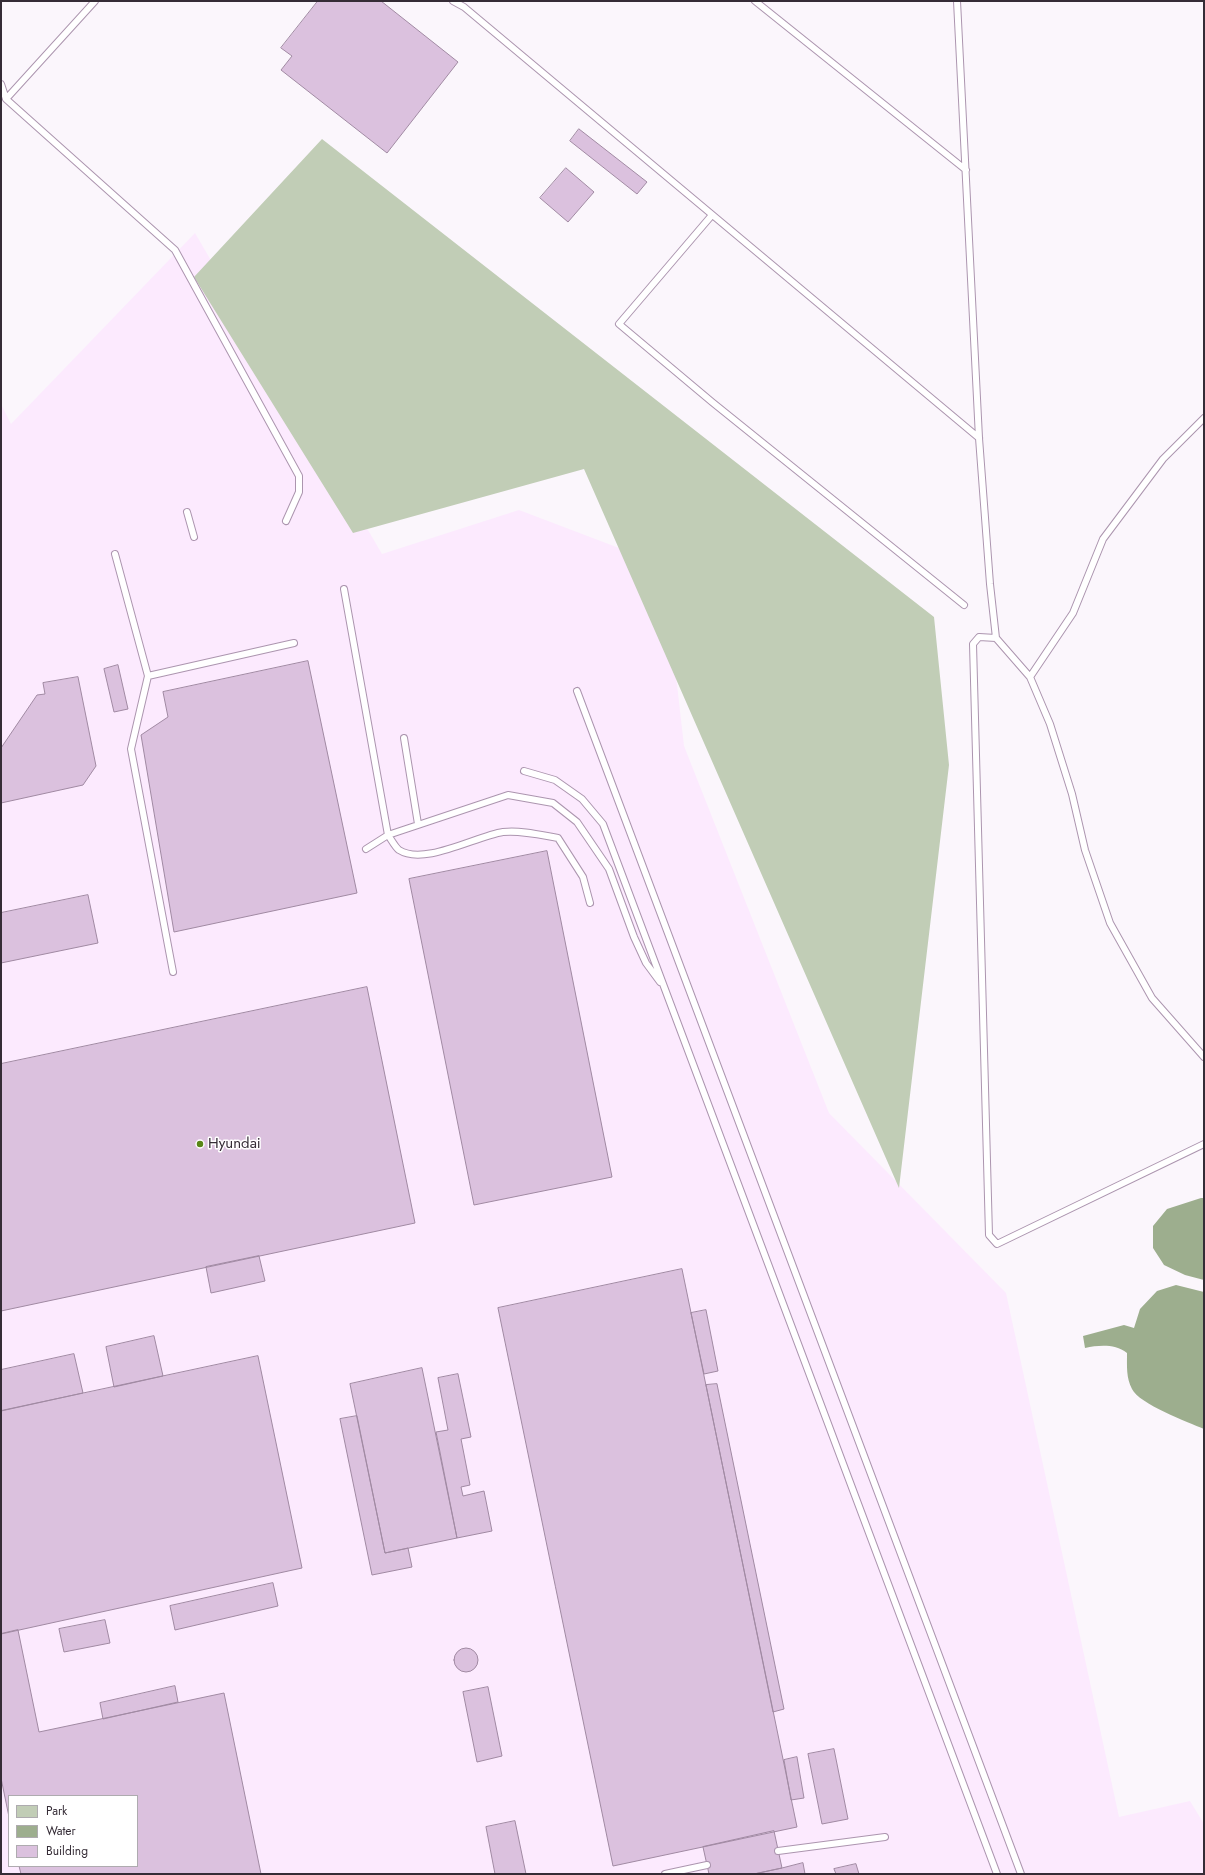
<!DOCTYPE html>
<html>
<head>
<meta charset="utf-8">
<style>
	body { margin:0 }
	#map { position:relative; width:1205px; height:1875px; overflow:hidden; background:#fbf6fc; font-family:Jost,sans-serif }
	canvas { display:block }
	.frame { position:absolute; inset:0; border:2px solid #352c36; pointer-events:none }
	.legend { position:absolute; left:8px; top:1795px; width:130px; height:72px; box-sizing:border-box; background:#fff; border:1px solid #aeabaf; margin:0; padding:5px 7px; list-style:none; font-size:12px; color:#352c36 }
	.legend li { display:flex; align-items:center; gap:8px; height:20px }
	.legend b { width:20px; border:1px solid #aeabaf }
</style>
</head>
<body>
<div id="map">
<canvas width="1205" height="1875"></canvas>
<div class="frame"></div>
<ul class="legend">
<li><b style="height:11px;background:#c1cdb6"></b>Park</li>
<li><b style="height:11px;background:#9dae8e"></b>Water</li>
<li><b style="height:11px;background:#dbc1de"></b>Building</li>
</ul>
</div>
<script>
const context = document.querySelector('canvas').getContext('2d');
context.lineJoin = 'round';
function paint(path, color) {
  context.fillStyle = color;
  context.fill(path, 'evenodd');
}
function trace(path, color, width, dash) {
  context.strokeStyle = color;
  context.lineWidth = width;
  context.lineCap = dash ? 'butt' : 'round';
  context.setLineDash(dash || []);
  context.stroke(path);
}
function label(font, color, halo, rows, align = 'center') {
  context.font = font + ' Jost,sans-serif';
  context.lineWidth = 3;
  context.setLineDash([]);
  context.textBaseline = 'middle';
  context.strokeStyle = halo;
  context.fillStyle = color;
  for (const [text, x, y, turn = 0] of rows) {
    context.save();
    context.translate(x, y);
    context.rotate((+turn || 0) * Math.PI / 180);
    context.textAlign = isNaN(turn) ? turn : align;
    if (halo) context.strokeText(text, 0, 0);
    context.fillText(text, 0, 0);
    context.restore();
  }
}
const built = new Path2D(`
	M195 233 382 554 519 510 619 548 672 641 684 746 829 1113 1006 1293 1119 1817 1190 1801 1204 1824V1874H1V404L11 424ZM9 1796H137V1866H9Z`);
const green = new Path2D(`
	M322 139 934 617 949 765 899 1188 584 469 353 533 194 277Z`);
const water = new Path2D(`
	M1201 1198H1204V1280L1185 1275 1164 1265 1153 1248V1226L1167 1209Z
	M1176 1285 1204 1292V1429C1188 1422 1139 1404 1132 1389 1126 1378 1127 1366 1127 1353 1115 1344 1100 1345 1085 1348L1083 1336 1124 1325 1134 1328 1140 1309 1157 1291Z`);
const building = new Path2D(`
	M318 1H381L458 62 387 153 281 70 292 56 281 48Z
	M579 129 647 182 637 194 570 141Z
	M566 168 594 192 568 222 540 198Z
	M308 661 357 893 174 932 141 735 168 717 163 692Z
	M118 665 128 709 114 712 104 669Z
	M78 677 96 766 83 785 1 803V748L37 695 45 694 43 683Z
	M547 851 612 1177 474 1205 409 879Z
	M88 895 98 943 1 963V913Z
	M367 987 415 1223 1 1311V1064Z
	M259 1256 265 1281 211 1293 206 1267Z
	M682 1269 797 1827 613 1866 498 1308Z
	M706 1310 718 1371 704 1374 691 1313Z
	M154 1336 163 1376 114 1387 106 1347Z
	M74 1354 83 1393 1 1411V1370Z
	M258 1356 302 1568 1 1634V1411Z
	M422 1368 457 1538 385 1553 350 1384Z
	M458 1374 471 1437 461 1439 470 1485 461 1487 463 1496 484 1491 492 1531 457 1538 436 1432 448 1430 438 1378Z
	M717 1384 784 1709 773 1712 706 1385Z
	M357 1416 385 1553 408 1548 412 1567 372 1575 340 1419Z
	M273 1583 278 1606 175 1630 170 1606Z
	M105 1620 110 1643 64 1652 59 1629Z
	M18 1630 39 1732 224 1693 261 1874H21L19 1866H137V1796H9V1817L1 1778V1634Z
	M454 1660a12 12 0 1 1 24 0a12 12 0 1 1-24 0Z
	M175 1686 178 1702 103 1719 100 1703Z
	M488 1687 502 1756 477 1762 463 1692Z
	M834 1749 848 1819 822 1824 808 1754Z
	M797 1757 804 1798 791 1800 784 1760Z
	M515 1821 526 1874H495L486 1827Z
	M774 1831 782 1868 754 1874H709L703 1847Z
	M803 1863 805 1874H754L782 1868Z
	M856 1864 859 1874H836L834 1869Z`);
const service = new Path2D(`
	M453 1 464 7 979 438
	M755 1 966 170
	M957 1 979 438 990 584 996 638
	M1 84 6 99 175 250 299 476V492L286 521
	M6 99 95 1
	M712 215 619 324 712 402 964 605
	M187 512 194 537
	M115 554 148 676
	M344 589 388 835C391 839 395 847 399 850 424 866 476 836 503 832 521 830 541 835 558 838L583 877 590 903
	M1030 677 1073 613 1103 539 1163 459 1204 418
	M577 691 1021 1874
	M404 738 418 824
	M524 771 555 780 582 799 603 824 997 1874
	M366 849 388 835 508 795 553 803 577 822 609 869 634 937 646 963 660 982
	M173 972 131 749 148 676 294 643
	M1204 1057 1152 998 1110 923 1085 850 1072 794 1050 724 1030 677 996 638 979 637 973 644 989 1235 997 1244 1204 1144
	M778 1851 885 1837
	M665 1874 707 1865`);
const markers = [
	[200,1144,4,"#588617"]
];
const poiNames = [
	["Hyundai",208,1144]
];
paint(built, '#fceafe');
paint(green, '#c1cdb6');
paint(water, '#9dae8e');
paint(building, '#dbc1de');
trace(building, '#a18aa3', 1);
trace(service, '#ac95af', 8);
trace(service, '#fff', 6);
for (const [x, y, r, color] of markers) {
  const dot = new Path2D();
  dot.arc(x, y, r, 0, 2 * Math.PI);
  context.fillStyle = color;
  context.fill(dot);
  trace(dot, '#fff', 1.5);
}
label('15px', '#352c36', '#fff', poiNames, 'left');
</script>
</body>
</html>
